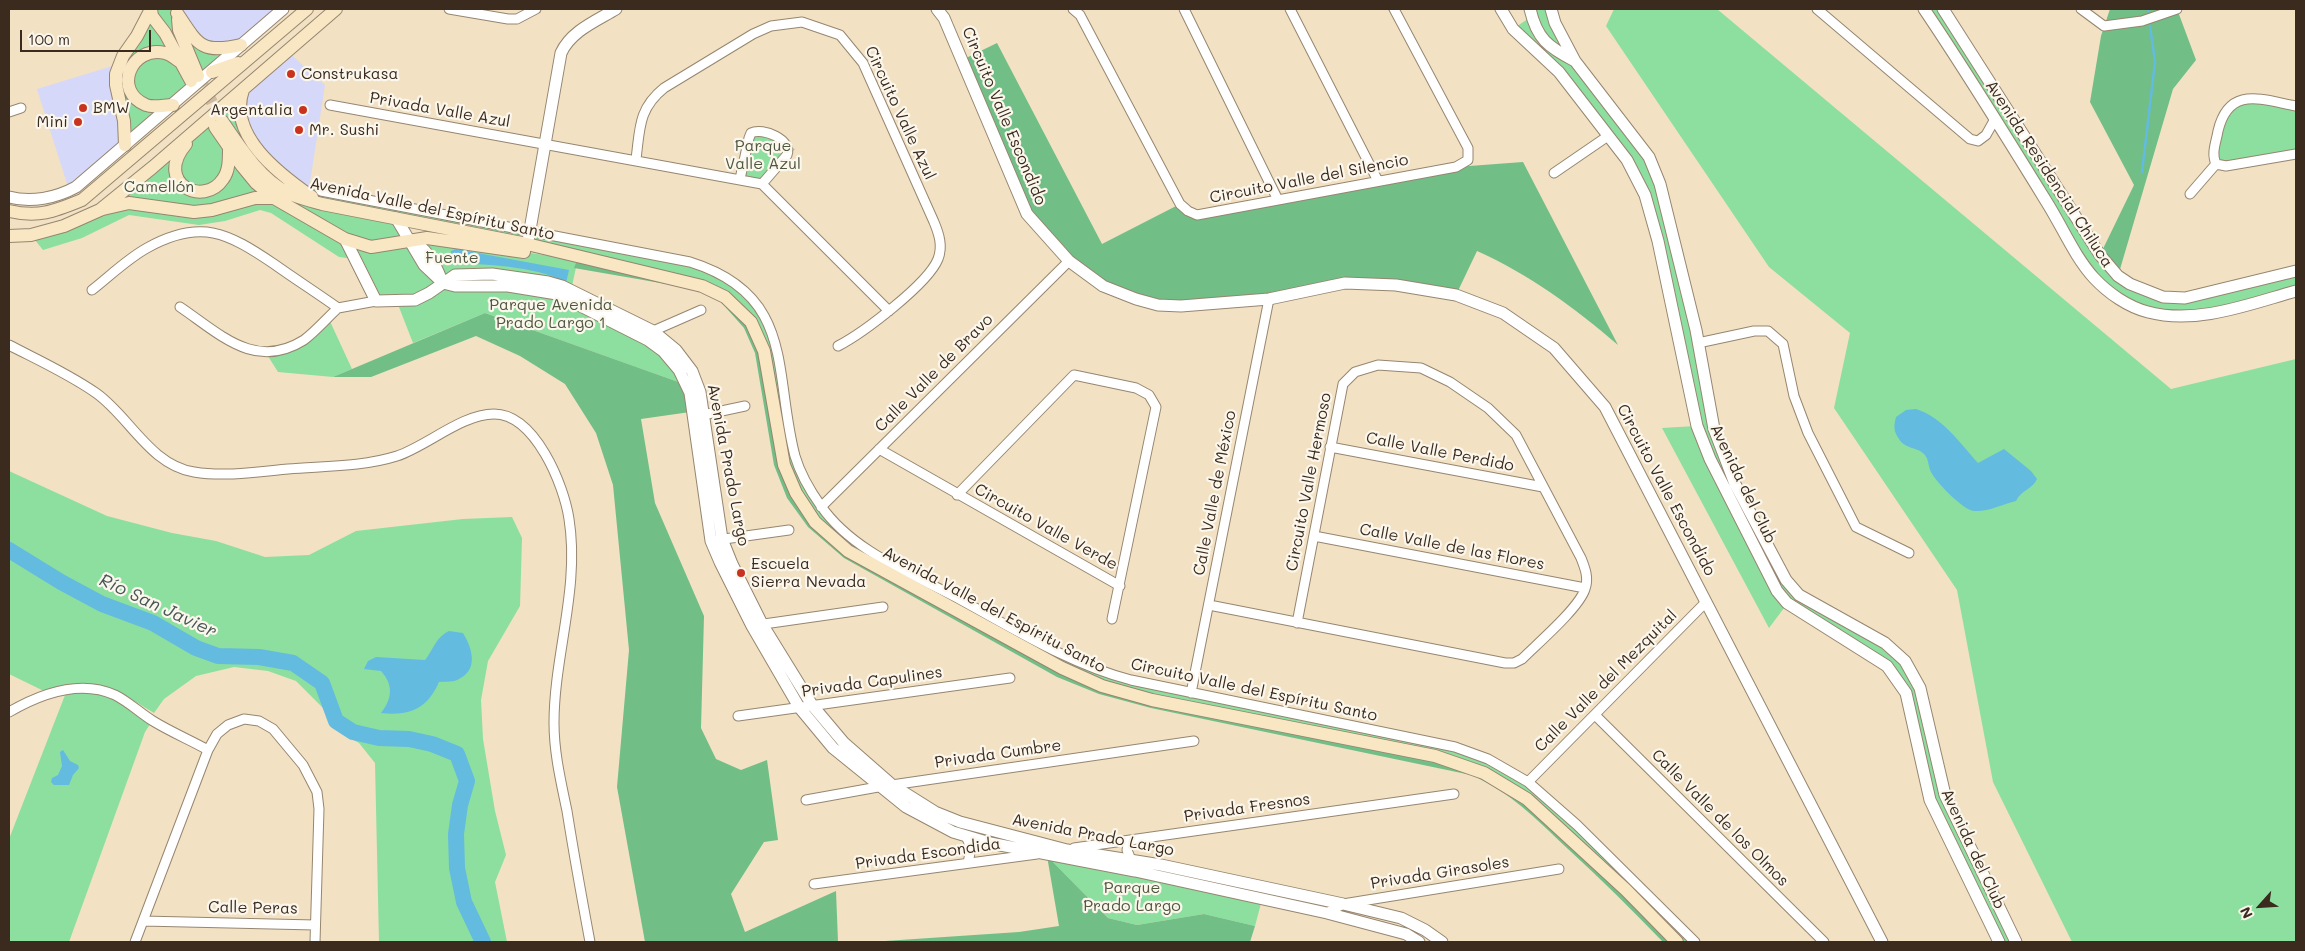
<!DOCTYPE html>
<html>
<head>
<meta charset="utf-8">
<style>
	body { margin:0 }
	#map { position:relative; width:2305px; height:951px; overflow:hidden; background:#f2e1c3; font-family:Mali,sans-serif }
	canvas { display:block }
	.frame { position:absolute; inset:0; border:10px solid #3b2a1e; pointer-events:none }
	.north { position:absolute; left:2235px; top:881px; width:50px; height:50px; -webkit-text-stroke:4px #fbf7ec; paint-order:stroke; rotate:244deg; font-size:14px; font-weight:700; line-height:20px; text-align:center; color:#3b2a1e }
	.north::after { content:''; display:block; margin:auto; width:18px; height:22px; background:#3b2a1e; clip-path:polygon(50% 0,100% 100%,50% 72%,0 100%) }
	.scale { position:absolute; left:20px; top:30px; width:131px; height:22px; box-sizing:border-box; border:2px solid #3b2a1e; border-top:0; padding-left:6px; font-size:15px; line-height:18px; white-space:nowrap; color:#3b2a1e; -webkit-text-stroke:4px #fbf7ec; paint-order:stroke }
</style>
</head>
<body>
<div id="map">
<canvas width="2305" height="951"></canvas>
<div class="frame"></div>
<div class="north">N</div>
<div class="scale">100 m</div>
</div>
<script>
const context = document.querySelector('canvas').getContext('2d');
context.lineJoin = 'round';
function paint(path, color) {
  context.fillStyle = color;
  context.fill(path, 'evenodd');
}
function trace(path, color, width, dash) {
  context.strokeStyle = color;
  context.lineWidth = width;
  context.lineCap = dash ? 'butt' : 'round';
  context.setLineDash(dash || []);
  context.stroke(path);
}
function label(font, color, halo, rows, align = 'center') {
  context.font = font + ' Mali,sans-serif';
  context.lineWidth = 4.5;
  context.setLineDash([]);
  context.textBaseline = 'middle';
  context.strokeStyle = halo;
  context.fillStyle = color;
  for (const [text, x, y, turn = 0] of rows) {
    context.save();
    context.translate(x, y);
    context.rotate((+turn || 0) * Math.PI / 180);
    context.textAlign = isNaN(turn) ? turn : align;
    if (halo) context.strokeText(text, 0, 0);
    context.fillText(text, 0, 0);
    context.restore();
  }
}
const built = new Path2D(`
	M176 9H283L241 45 206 47Z
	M287 51 325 85 308 195 245 130 243 90Z
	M119 64 125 145 69 190 37 89Z`);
const green = new Path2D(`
	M151 9H176L196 40 241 45 125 145 119 64Z
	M1530 9H1551L1555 23 1649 157 1723 456 1799 595 1885 643 1920 688 1945 795 2015 942H1999L1930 800 1906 693 1887 666 1787 604 1769 628 1662 428 1696 426 1645 195 1559 72 1513 29 1532 16Z
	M1614 9H1717L2171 389 2296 359V942H2072L1993 782 1957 590 1834 408 1850 333 1769 267 1606 26Z
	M1923 9H1943L2118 276 2163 297 2296 271V292L2218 312H2146L2095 278Z
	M243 90 245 130 308 194 311 181 321 191 690 262 736 285 772 331 795 457 821 507 871 551 1102 672 1455 747 1528 782 1695 942H1677L1503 780 1102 686 848 551 796 493 764 351 725 297 578 258 571 291 492 274 443 283 542 291 648 340 684 384 485 313 413 343 397 302 383 301 354 243 355 259 339 257 271 213 260 210 225 221 199 225 129 215 82 238 43 250 31 235 100 210 201 125 222 121 225 105ZM397 218 550 256 444 239H409Z
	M2247 97 2296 106V154L2216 164 2221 121Z
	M748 130 795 149 762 183 741 178Z
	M328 317 352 369 333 377 278 372 266 353 287 349Z
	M9 471 107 516 172 533 216 541 265 557 309 555 356 531 463 519 512 517 522 538 520 606 488 661 481 700 483 739 495 811 506 855 495 882 507 942H379L375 763 359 743 339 732 323 708 296 681 268 671 234 667 196 676 164 699 154 713 118 691 95 687 48 693 9 674Z
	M96 688 152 721 145 732 69 942H9V839L67 690Z
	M1047 856 1263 896 1255 926 1204 914 1137 925 1108 918Z`);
const forest = new Path2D(`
	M2110 9H2177L2196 60 2173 89 2118 276 2100 255 2134 185 2090 102 2101 36Z
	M997 43 1102 244 1180 204 1197 215 1456 167 1523 162 1618 345C1574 307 1530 275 1477 251L1456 295 1346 283 1181 306 1103 286 1027 214 962 60Z
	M578 258 702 286 751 322 796 493 848 551 1102 686 1478 768 1503 780 1677 942H1663C1632 910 1601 879 1568 849 1535 818 1513 794 1471 775L1151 708 1099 694 1057 677 844 558 808 527 787 498 774 465 755 353 744 328 721 302 701 290 574 268Z
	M485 313 684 384 690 412 641 419 655 503 704 616 701 728 716 759 741 770 767 760 778 840 764 842 731 894 745 932 836 891 838 942H645L617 787 629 650 613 485 596 433 565 384 520 356 476 336 371 377H333Z
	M1047 856 1108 918 1137 925 1204 914 1255 926 1250 942H870L1019 932 1059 926Z`);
const water = new Path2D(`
	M456 249 569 270 566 283C542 267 480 263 451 264V251Z
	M1916 409C1942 417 1960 443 1978 463L2004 449 2031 471 2037 479C2033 489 2021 490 2016 501 2003 504 1988 512 1974 511 1963 510 1936 482 1931 472 1928 466 1929 459 1924 454 1917 447 1905 449 1899 439 1893 431 1894 425 1896 417L1906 410Z
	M449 631 463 633C472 648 479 669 459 679 453 683 446 681 439 682 427 709 410 716 381 713 392 699 394 685 381 671L364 669 368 661 376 657 425 660C434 649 435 638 449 631Z
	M63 750 70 761 78 765 79 768 73 775 69 785H54L51 782 52 778 58 775 62 766 60 752Z`);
const stream = new Path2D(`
	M2148 9V11
	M2142 172 2155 62 2150 26`);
const river = new Path2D(`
	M9 550 61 582 102 604 153 623 196 648 218 656 259 657 293 663 322 683 336 721 353 732 379 738 409 739 432 744 457 754 467 781 460 805 456 834 457 868 464 902 483 942`);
const secondaryTunnel = new Path2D(`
	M198 76 222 121`);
const minor = new Path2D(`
	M449 9 508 19H517L536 9
	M1073 9 1080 15 1180 204 1188 211 1197 215 1456 167 1468 160V148L1394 9
	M1184 9 1278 200
	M1290 9 1378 181
	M1817 9 1970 139 1978 141 1986 135 1995 119
	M2081 9 2104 26 2142 21 2177 9
	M330 105 762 184 889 311
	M9 112 21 108
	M636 159C640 129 638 109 664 88L753 34 771 26 802 22 840 35 863 63 934 222C939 234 943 246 938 259 928 284 863 333 838 346
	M2216 164C2211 153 2216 143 2218 131 2229 85 2262 100 2296 106
	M2216 164 2226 166 2296 154
	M1554 173 1608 136
	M740 179 749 138 751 133C763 127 793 140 787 155L762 184
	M321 191 690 262C796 295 773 372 795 456 800 473 811 492 821 506 853 552 913 574 961 600 1016 630 1070 664 1131 680L1455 747 1488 759 1528 782 1577 825 1695 942
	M2190 194 2216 164
	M92 290C110 276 127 259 147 248 201 218 228 233 274 264 295 279 317 293 338 308
	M180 307C220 334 255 371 304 340 316 331 327 318 338 308
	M338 308 376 301
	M653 331 701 310
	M1698 343 1754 331H1768L1783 344 1794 396 1808 433 1856 527 1909 553
	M9 345C38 360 69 374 96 393 129 416 150 465 194 472 224 477 257 472 288 469 324 466 362 467 397 456 427 446 462 414 494 414 535 414 564 485 569 519 580 588 554 655 554 723 554 753 561 782 567 811 574 855 582 899 590 942
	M698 416 745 406
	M1330 447 1543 487
	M879 449 1120 586
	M957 495 1074 375 1136 388 1149 395 1156 407 1112 619
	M821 507 1069 261
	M1314 536 1585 588
	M717 540 789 530
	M1209 605 1505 663H1514L1522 659C1538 643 1579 608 1585 589 1589 578 1585 568 1581 558L1516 435 1488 408 1450 382 1421 368 1378 365 1355 372 1343 384 1297 623
	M757 625 883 607
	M1191 693 1269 299
	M9 712C40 694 80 679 115 695 129 702 140 713 153 721 171 732 190 740 208 750
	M1595 715 1824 942
	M738 716 1010 678
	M1528 782 1706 602
	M806 800 878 787 1194 741
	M966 836 971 848 968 863
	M1129 841 1127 850 1131 860
	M1074 848 1454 794
	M814 884 1037 854
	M1327 913 1343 904 1559 869
	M143 921 315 925
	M135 942 208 750 217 734 228 725 244 719 259 721 273 729 303 765 317 792 319 809 315 942`);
const tertiary = new Path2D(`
	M937 9 944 18 1027 214 1069 261 1103 286 1136 299 1158 305 1181 306 1269 299 1345 283 1396 285 1456 295 1503 313 1554 348 1605 407 1882 942
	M1501 9 1513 29 1559 72 1627 160 1645 195 1658 241 1697 426 1710 459 1777 591 1787 603 1887 666 1906 693 1930 800 1999 942
	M1530 9C1537 39 1548 47 1575 61L1649 157 1660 184 1696 330 1714 429 1735 484 1786 580 1799 595 1885 643 1905 661 1920 688 1945 795 2016 942
	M1551 9 1555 23 1575 61
	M1924 9C1966 71 2006 136 2046 201 2062 226 2074 256 2094 278 2108 293 2128 307 2148 312 2197 325 2249 304 2296 291
	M1943 9 2100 255 2118 276 2130 284 2163 297 2185 298 2296 271
	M9 197C31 203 56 198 76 187L283 9
	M396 218 424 265 443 283 455 286H508L557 294 648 340 663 351 679 370 690 393 711 541 720 562 752 626 799 707 833 748 906 807 953 832 990 843 1135 871 1327 913 1406 934 1419 942
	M345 239 376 301 415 300 429 293 455 275 492 274 548 282 562 286 653 331 676 350 692 371 700 392 722 539 732 564 762 624 812 705 844 743 892 785 935 812 960 822 1067 850 1161 865 1343 904 1401 918 1425 930 1442 942
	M409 239C427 248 435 263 442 281
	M528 241 561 53C571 31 596 21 616 9`);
const secondary = new Path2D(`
	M151 9 152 16 165 33 191 81
	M177 13C198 45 201 54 241 45
	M178 19 179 30 198 76
	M212 72 238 63
	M243 90C227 135 279 174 312 197
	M173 105C164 105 154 108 146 105 112 91 131 45 165 53 171 54 177 60 182 63
	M222 121C240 147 259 178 288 193 299 198 311 201 322 204L527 244 702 286 725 297 751 322 764 351 784 465 796 493 815 522 848 551 1062 668 1102 686 1152 700 1435 756 1484 773 1527 799 1626 890 1677 942
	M215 127 242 166 256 183 274 198 345 239 371 247 427 238 524 252
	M186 144C153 183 204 208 223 179 229 171 229 160 229 149
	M125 145 124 121 116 85V74L123 56 137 36 151 9
	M103 209 129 203 194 212 212 210 255 198H274
	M9 211C39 218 55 211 82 200L307 9
	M9 236 31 235 64 226 100 210 153 167 336 9`);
const markers = [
	[291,74,5,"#c8321e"],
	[83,108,5,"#c8321e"],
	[303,110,5,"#c8321e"],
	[78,122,5,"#c8321e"],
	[299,130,5,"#c8321e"],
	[741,573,5,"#c8321e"]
];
const poiNames = [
	["Construkasa",301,74],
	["BMW",93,108],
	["Argentalia",293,110,"right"],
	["Mini",68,122,"right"],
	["Mr. Sushi",309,130],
	["Escuela",751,564],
	["Sierra Nevada",751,582]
];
const streetNames = [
	["Privada Valle Azul",440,110,10],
	["Circuito Valle Azul",900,113,65],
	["Circuito Valle Escondido",1004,116,67],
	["Avenida Residencial Chiluca",2049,174,57],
	["Circuito Valle del Silencio",1309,179,-11],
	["Avenida Valle del Espíritu Santo",432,209,12],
	["Calle Valle de Bravo",934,373,-45],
	["Calle Valle Perdido",1440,452,11],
	["Avenida Prado Largo",728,465,79],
	["Circuito Valle Hermoso",1309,482,-79],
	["Avenida del Club",1743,484,64],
	["Circuito Valle Escondido",1666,490,62],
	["Calle Valle de México",1215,493,-79],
	["Circuito Valle Verde",1046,527,29],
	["Calle Valle de las Flores",1452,547,11],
	["Avenida Valle del Espíritu Santo",994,610,28],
	["Calle Valle del Mezquital",1606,681,-45],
	["Privada Capulines",872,682,-8],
	["Circuito Valle del Espíritu Santo",1254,690,12],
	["Privada Cumbre",998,754,-8],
	["Privada Fresnos",1247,808,-8],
	["Calle Valle de los Olmos",1720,818,45],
	["Avenida Prado Largo",1093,835,11],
	["Avenida del Club",1973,849,65],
	["Privada Escondida",928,854,-8],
	["Privada Girasoles",1440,873,-9],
	["Calle Peras",253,908,1]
];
const parkNames = [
	["Parque",763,146],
	["Valle Azul",763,164],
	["Camellón",159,187],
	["Fuente",452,258],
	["Parque Avenida",551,305],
	["Prado Largo 1",551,323],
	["Parque",1132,888],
	["Prado Largo",1132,906]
];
const waterNames = [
	["Río San Javier",158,606,25]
];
paint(built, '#d5d8f9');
paint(green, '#8cdf9f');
paint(forest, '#71be86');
paint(water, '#63bbe0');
trace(stream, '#63bbe0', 2.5);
trace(river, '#63bbe0', 16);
trace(secondaryTunnel, '#cdbca2', 12, [12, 6]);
trace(minor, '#968670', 11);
trace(tertiary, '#968670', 13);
trace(secondary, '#968670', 14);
trace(minor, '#fff', 9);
trace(tertiary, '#fff', 11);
trace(secondary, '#f9e7c3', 12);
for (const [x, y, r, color] of markers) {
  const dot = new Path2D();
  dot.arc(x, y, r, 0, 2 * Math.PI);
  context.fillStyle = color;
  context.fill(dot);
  trace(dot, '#fbf7ec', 2);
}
label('16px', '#3b2a1e', '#fbf7ec', poiNames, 'left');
label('16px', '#3b2a1e', '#fbf7ec', streetNames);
label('16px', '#4f573e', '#fbf7ec', parkNames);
label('italic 18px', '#475658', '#fbf7ec', waterNames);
</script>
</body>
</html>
